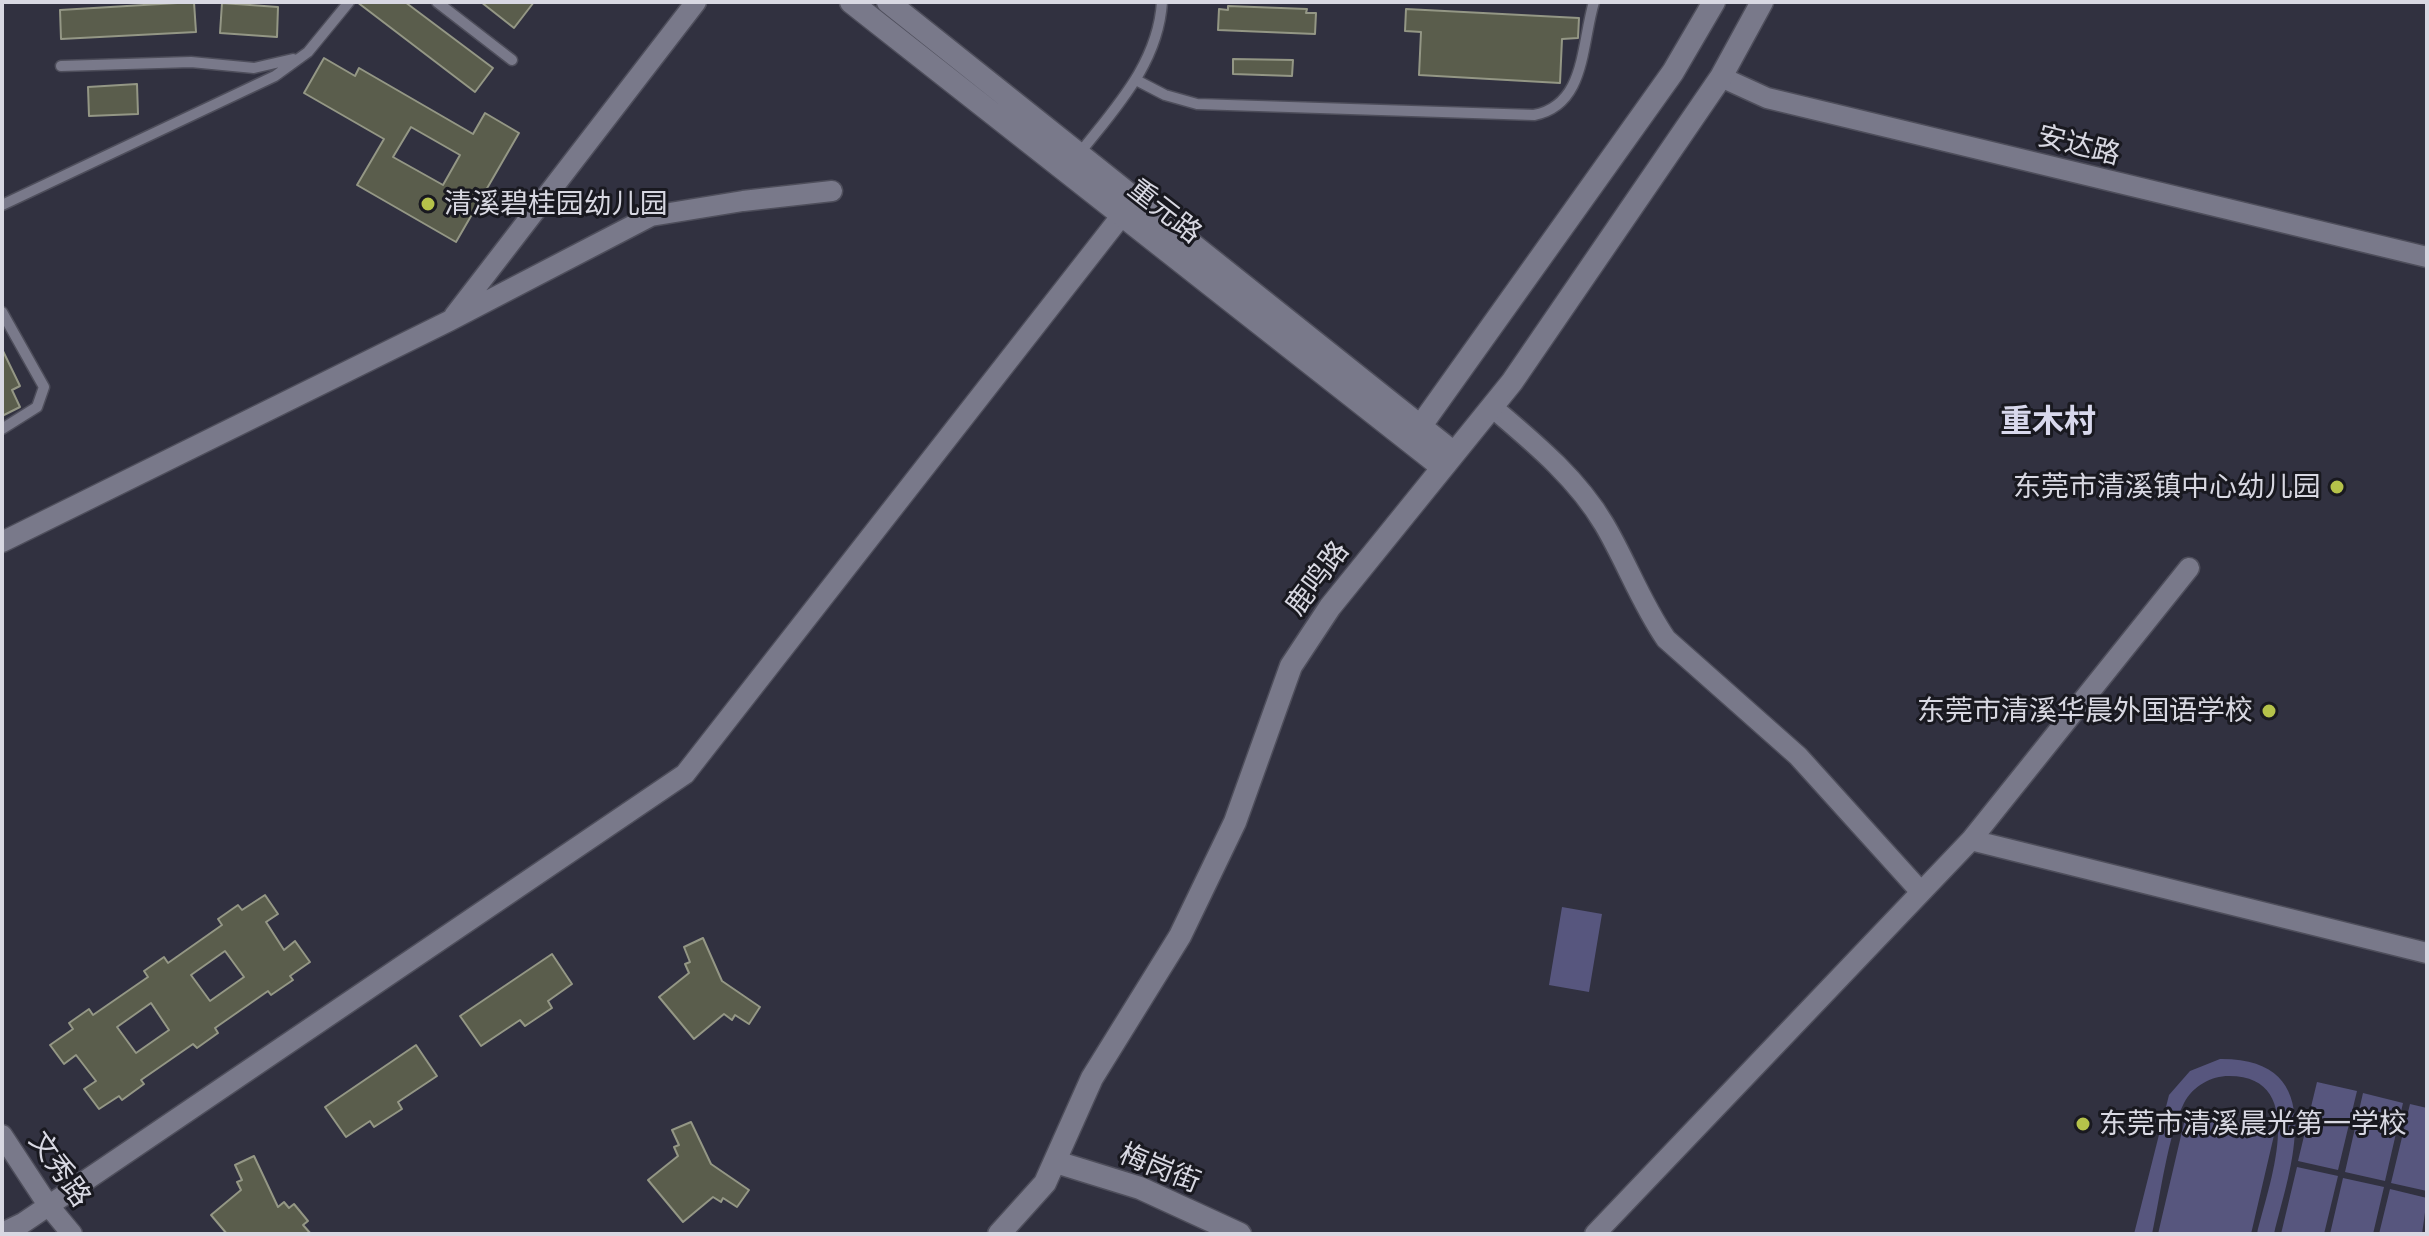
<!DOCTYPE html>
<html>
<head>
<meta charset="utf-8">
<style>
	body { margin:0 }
	#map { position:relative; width:2429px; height:1236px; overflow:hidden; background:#313140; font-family:Commissioner,sans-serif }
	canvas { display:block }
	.frame { position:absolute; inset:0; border:4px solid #d8d8e2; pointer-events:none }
</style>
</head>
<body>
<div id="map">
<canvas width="2429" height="1236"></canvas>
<div class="frame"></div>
</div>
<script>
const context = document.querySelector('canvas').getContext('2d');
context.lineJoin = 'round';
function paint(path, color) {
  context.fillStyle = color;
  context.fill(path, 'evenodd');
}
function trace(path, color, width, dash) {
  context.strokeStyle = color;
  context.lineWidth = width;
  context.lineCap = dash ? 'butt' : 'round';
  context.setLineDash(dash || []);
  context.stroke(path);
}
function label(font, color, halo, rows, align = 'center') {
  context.font = font + ' Commissioner,"Noto Sans SC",sans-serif';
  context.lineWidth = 6;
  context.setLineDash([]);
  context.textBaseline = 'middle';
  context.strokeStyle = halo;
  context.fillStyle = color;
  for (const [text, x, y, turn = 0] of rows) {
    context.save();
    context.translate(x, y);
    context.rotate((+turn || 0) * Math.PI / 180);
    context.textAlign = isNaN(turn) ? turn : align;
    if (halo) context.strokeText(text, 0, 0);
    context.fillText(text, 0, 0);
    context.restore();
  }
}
const green = new Path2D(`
	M1562 907 1602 914 1589 992 1549 985Z
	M2220 1059C2332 1058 2290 1168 2274 1234H2257C2267 1189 2312 1076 2229 1076 2211 1076 2193 1086 2184 1103 2168 1134 2160 1198 2152 1234H2134L2169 1095 2190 1071Z
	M2317 1082 2357 1091 2338 1170 2298 1161Z
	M2363 1093 2403 1103 2385 1181 2345 1172Z
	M2410 1104 2427 1108V1191L2391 1183Z
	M2187 1110 2275 1131 2251 1234H2158Z
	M2297 1167 2338 1176 2324 1234H2281Z
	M2343 1178 2384 1187 2373 1234H2330Z
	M2390 1189 2427 1198 2422 1234H2379Z`);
const building = new Path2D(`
	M194 2 196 32 61 39 60 10Z
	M357 2H405L493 68 475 92Z
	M481 2H534L514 28Z
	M222 3 278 7 277 37 220 33Z
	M1228 6 1307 9 1306 13H1316L1315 34 1218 30 1219 9 1228 10Z
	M1406 9 1579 18 1578 38 1562 39 1560 83 1419 75 1421 32 1405 31Z
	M324 58 355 76 359 68 473 134 485 113 519 133 456 242 357 185 384 139 304 93ZM411 127 460 155 443 185 393 157Z
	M1233 59 1293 60 1292 76 1233 74Z
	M137 84 138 114 89 116 88 87Z
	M2 349 20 386 12 390 20 407 2 416Z
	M265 895 278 914 266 922 284 950 295 941 310 962 290 976 293 980 271 995 268 991 215 1028 218 1033 197 1048 193 1044 141 1080 144 1084 122 1100 119 1096 99 1109 84 1089 96 1081 76 1055 64 1064 50 1045 73 1029 69 1023 89 1009 93 1015 148 977 144 971 164 957 168 963 222 925 218 919 238 905 242 910ZM225 951 244 977 210 1001 191 975ZM151 1003 169 1030 136 1053 117 1027Z
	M703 938 722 981 760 1007 749 1024 735 1015 732 1020 724 1014 694 1039 659 997 689 973 685 964 690 962 684 947Z
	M552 954 572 984 548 1001 552 1008 525 1026 520 1020 481 1046 460 1016Z
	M416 1045 437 1076 398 1102 402 1109 374 1127 370 1121 346 1137 325 1107Z
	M691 1122 711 1164 749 1190 737 1207 723 1198 721 1202 713 1197 683 1222 648 1180 678 1156 674 1147 679 1145 672 1130Z
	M254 1156 278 1207 284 1202 289 1208 294 1204 308 1221 303 1225 311 1234H227L211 1215 241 1190 237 1182 242 1180 235 1165Z`);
const service = new Path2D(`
	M437 2 512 60
	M61 66 191 62 254 68 293 59
	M1136 80 1165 95 1197 104 1534 115C1586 105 1581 45 1594 2
	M1079 154C1115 108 1158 64 1162 2
	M2 205 275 76 308 52 349 2
	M2 312 44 387 37 407 2 429`);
const minor = new Path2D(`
	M1721 77 1767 98 2427 257
	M454 316 696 2
	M1492 407C1533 442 1576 477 1604 524 1626 561 1641 603 1666 639L1798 756 1921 892
	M2 542 449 321 651 216 743 201 832 191
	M1971 840 2427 953
	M2 1135 48 1205 72 1234
	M2 1233 23 1223 685 774 1122 215
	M1595 1234 1971 840 2189 568`);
const tertiary = new Path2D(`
	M851 2 1442 467
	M888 2 1454 453
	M1412 438 1673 72 1714 2
	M1056 1162 1140 1188 1240 1234
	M999 1234 1045 1183 1092 1078 1180 936 1235 822 1291 666 1330 607 1512 382 1721 77 1762 2`);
const markers = [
	[428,204,8,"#b5c24a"],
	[2337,487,8,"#b5c24a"],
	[2269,711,8,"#b5c24a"],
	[2083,1124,8,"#b5c24a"]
];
const streetNames = [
	["安达路",2079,145,14],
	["重元路",1165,211,38],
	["鹿鸣路",1317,578,-53],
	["梅岗街",1160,1168,22],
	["文秀路",60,1169,55]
];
const poiNames = [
	["清溪碧桂园幼儿园",444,204],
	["东莞市清溪镇中心幼儿园",2321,487,"right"],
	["东莞市清溪华晨外国语学校",2253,711,"right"],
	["东莞市清溪晨光第一学校",2099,1124]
];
const quarterNames = [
	["重木村",2048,421]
];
paint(green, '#57567e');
paint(building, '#5a5d4c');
trace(building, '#949785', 2);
trace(service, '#4e4e5b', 13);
trace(minor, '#4e4e5b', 23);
trace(tertiary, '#4e4e5b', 25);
trace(service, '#79798a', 10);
trace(minor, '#79798a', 20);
trace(tertiary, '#79798a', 22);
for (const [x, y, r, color] of markers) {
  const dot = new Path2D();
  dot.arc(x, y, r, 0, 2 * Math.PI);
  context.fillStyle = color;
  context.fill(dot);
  trace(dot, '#191920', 3);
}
label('28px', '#d8d8e2', '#191920', streetNames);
label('28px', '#d8d8e2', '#191920', poiNames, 'left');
label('bold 32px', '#d8d8ec', '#191920', quarterNames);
</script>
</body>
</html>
